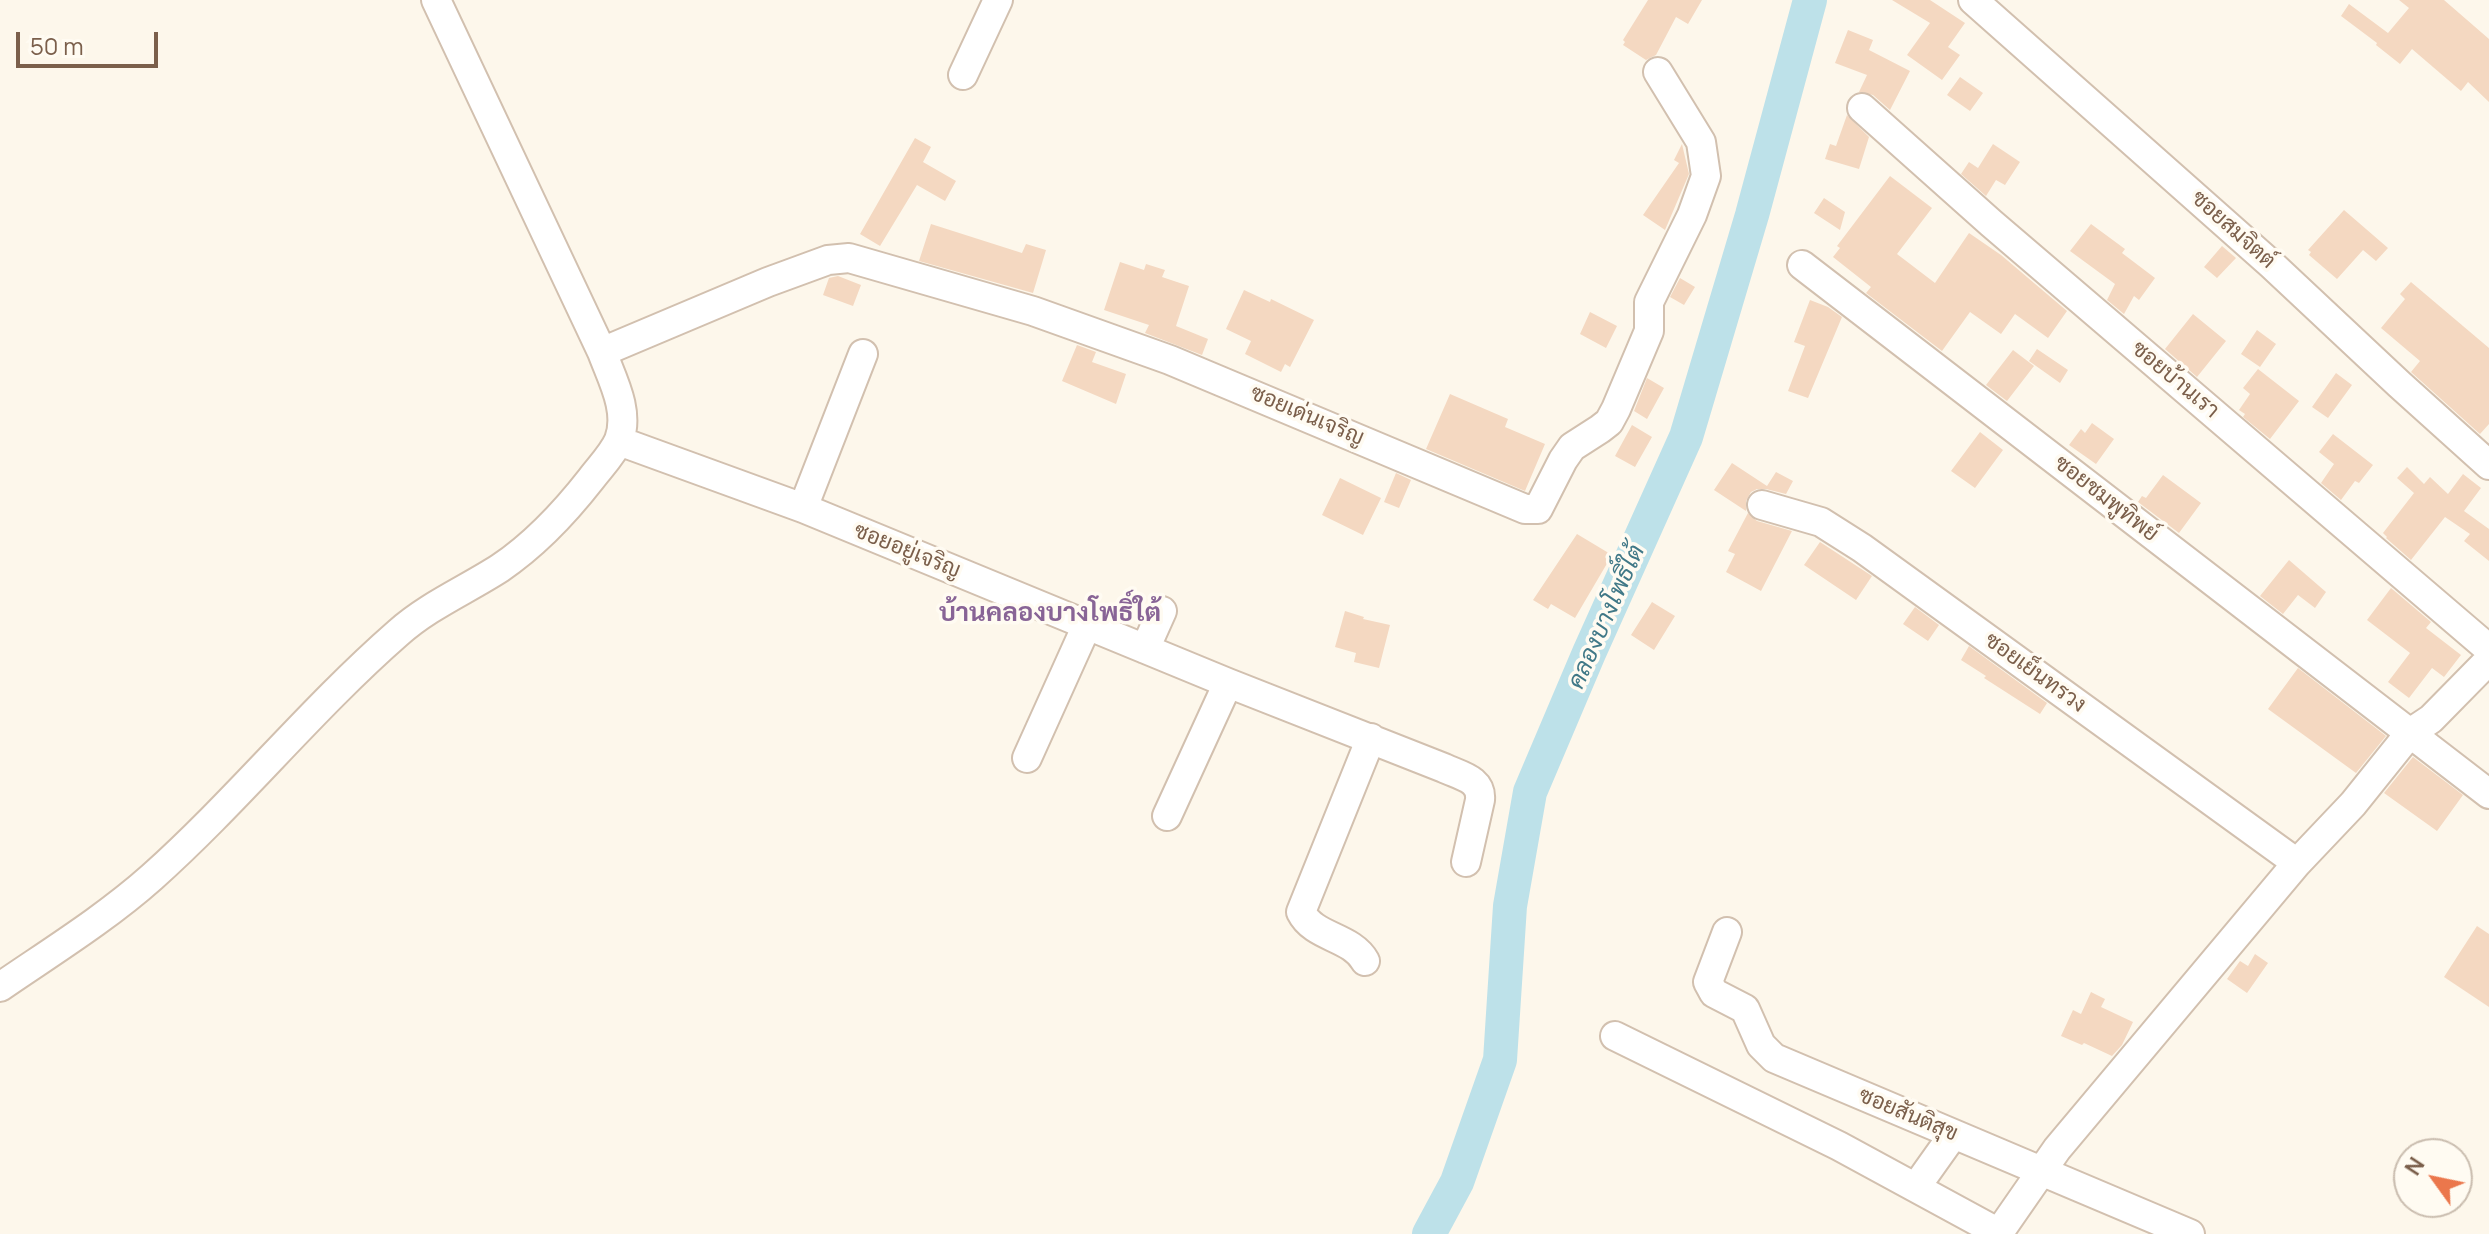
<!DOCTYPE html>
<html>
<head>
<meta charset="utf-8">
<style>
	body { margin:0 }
	#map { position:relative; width:2489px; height:1234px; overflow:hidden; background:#fdf7eb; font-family:Manrope,sans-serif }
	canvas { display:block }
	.north { position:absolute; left:2393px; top:1138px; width:80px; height:80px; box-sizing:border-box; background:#fffbf2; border:2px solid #cabdaf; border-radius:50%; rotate:303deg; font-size:22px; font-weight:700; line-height:32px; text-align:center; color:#7b5f4b }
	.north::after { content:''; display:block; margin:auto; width:28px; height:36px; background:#eb774c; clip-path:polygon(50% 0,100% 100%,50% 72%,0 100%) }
	.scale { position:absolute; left:16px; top:32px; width:142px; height:36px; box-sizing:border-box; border:4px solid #7b5f4b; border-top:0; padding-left:10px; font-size:24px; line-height:28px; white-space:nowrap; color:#7b5f4b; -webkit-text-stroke:6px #fffbf2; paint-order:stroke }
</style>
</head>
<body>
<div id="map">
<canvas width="2489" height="1234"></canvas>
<div class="north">N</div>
<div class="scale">50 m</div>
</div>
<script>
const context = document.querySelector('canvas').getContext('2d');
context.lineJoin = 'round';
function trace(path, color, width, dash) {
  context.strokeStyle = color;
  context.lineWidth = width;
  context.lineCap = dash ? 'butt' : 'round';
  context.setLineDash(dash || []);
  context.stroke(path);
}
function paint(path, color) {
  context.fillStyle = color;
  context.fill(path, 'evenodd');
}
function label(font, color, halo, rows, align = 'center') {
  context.font = font + ' Manrope,Sarabun,sans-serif';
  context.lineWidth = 7;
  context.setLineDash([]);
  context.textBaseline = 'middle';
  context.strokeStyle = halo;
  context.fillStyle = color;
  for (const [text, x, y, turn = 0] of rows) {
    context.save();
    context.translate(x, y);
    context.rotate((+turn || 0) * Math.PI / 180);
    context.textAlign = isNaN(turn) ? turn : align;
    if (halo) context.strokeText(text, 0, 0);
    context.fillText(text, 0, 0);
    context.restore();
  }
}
const river = new Path2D(`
	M1429 1234 1457 1182 1500 1060 1510 906 1530 792 1589 653 1686 437 1752 215 1810 0`);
const building = new Path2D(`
	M1648 0H1702L1688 24 1676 17 1656 55 1646 60 1623 45 1625 42 1623 40Z
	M1892 0H1930L1965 23 1948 47 1960 55 1942 80 1907 55 1930 23Z
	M2399 0H2444L2489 39V102L2468 82 2461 91 2412 49 2400 64 2376 45 2377 43 2341 16 2349 4 2388 33 2409 8Z
	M1848 30 1873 40 1869 50 1910 71 1890 110 1873 95 1859 92 1867 75 1835 63Z
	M1960 77 1983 93 1970 111 1947 95Z
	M1847 115 1869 137 1859 169 1825 159 1830 144 1836 146Z
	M915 138 931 147 923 162 956 181 945 201 917 185 880 246 860 234Z
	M1682 144 1689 174 1665 230 1643 215 1679 163 1674 160Z
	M1993 144 2020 162 2005 185 1996 180 1986 196 1961 174 1969 162 1978 168Z
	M1890 176 1932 208 1897 254 1935 283 1969 233 2001 255 2067 311 2048 338 2015 314 2001 334 1970 312 1942 351 1866 293 1871 287 1833 257 1840 248 1837 246Z
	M1824 198 1845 212 1840 230 1814 213Z
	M2344 210 2388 248 2376 261 2363 250 2337 279 2309 255 2311 252 2308 250Z
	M931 224 1022 253 1026 244 1046 250 1033 293 919 261Z
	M2091 224 2125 249 2122 253 2155 278 2139 300 2134 296 2124 314 2107 300 2115 284 2070 251Z
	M2222 246 2236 258 2217 278 2204 267Z
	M1120 262 1144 270 1146 264 1165 270 1162 277 1189 286 1176 326 1208 339 1202 355 1145 333 1149 325 1104 310Z
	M838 276 861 285 853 306 823 295 829 278Z
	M1680 278 1695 287 1684 305 1670 297Z
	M2411 282 2489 348V424L2480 434 2411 372 2420 361 2381 328 2405 299 2400 294Z
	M1244 290 1270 302 1271 299 1314 320 1290 367 1285 364 1281 372 1245 354 1251 341 1226 329Z
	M1810 300 1828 307 1842 317 1808 398 1788 391 1805 346 1794 342Z
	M1590 312 1617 326 1606 348 1580 334Z
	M2193 314 2226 341 2197 377 2165 349Z
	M2257 330 2276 344 2260 367 2241 354Z
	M1077 345 1096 352 1092 362 1126 374 1116 404 1062 381Z
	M2037 349 2068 370 2060 383 2029 361Z
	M2013 350 2034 366 2007 401 1986 385Z
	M2258 369 2299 401 2270 439 2243 417 2245 414 2239 410 2250 394 2243 388Z
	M2336 373 2352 385 2328 418 2312 407Z
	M1647 378 1664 388 1647 419 1634 411Z
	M1450 394 1508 419 1505 427 1545 444 1525 491 1426 449Z
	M2092 423 2114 439 2096 464 2069 445 2081 429 2085 433Z
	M1632 425 1652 437 1635 467 1615 456Z
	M1980 432 2003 450 1975 488 1951 471Z
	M2333 434 2373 465 2359 483 2355 481 2341 500 2321 483 2334 464 2319 452Z
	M1732 463 1767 486 1776 472 1793 481 1786 494 1766 489H1757L1751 492 1746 501V511L1714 490Z
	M2407 467 2424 484 2430 477 2448 494 2463 474 2481 488 2464 511 2489 529V561L2464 541 2470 534 2445 517 2411 560 2386 538 2387 537 2383 533 2414 493 2397 478Z
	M1396 473 1411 480 1399 508 1384 502Z
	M2163 475 2201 503 2179 533 2138 502 2142 496 2146 498Z
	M1340 478 1381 498 1363 535 1322 515Z
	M1748 513 1757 521 1792 531 1761 591 1726 572 1735 554 1728 551Z
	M1577 534 1612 555 1575 618 1551 604 1548 609 1533 600Z
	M1820 542 1872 576 1856 600 1804 565Z
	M2289 560 2326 592 2315 608 2298 595 2283 614 2260 596Z
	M2391 588 2431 622 2426 628 2461 655 2444 677 2432 668 2409 698 2388 682 2410 653 2367 620Z
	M1652 602 1675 616 1654 650 1631 635Z
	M1915 607 1939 625 1928 641 1903 624Z
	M1345 611 1364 617 1363 619 1390 625 1379 668 1354 662 1356 653 1335 647Z
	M1969 646 2047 703 2040 714 1984 678 1986 676 1961 660Z
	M2298 668 2386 736 2356 773 2268 709Z
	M2413 757 2463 795 2437 831 2384 793Z
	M2477 926 2489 934V1007L2444 977Z
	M2255 954 2268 963 2247 993 2227 979 2240 961 2248 966Z
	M2091 992 2105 999 2101 1007 2133 1022 2122 1045 2112 1056 2084 1043 2082 1045 2061 1036 2073 1010 2081 1014Z`);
const minor = new Path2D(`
	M1973 0 2272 265 2399 384 2489 465
	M963 75 998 0
	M1862 108 1991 223 2489 649
	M1802 265 2489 794
	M602 352 768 282 828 260 849 258 1033 311 1170 360 1525 509H1538L1563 460 1572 447 1600 429 1609 422 1616 409 1649 331V302L1692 215 1706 176 1701 142 1658 72
	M619 441 803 508 1228 683 1444 768C1461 776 1482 779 1480 800L1466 862
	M1762 505 1821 522 1862 548 2297 863
	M803 508 863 354
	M1145 649 1162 611
	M1027 758 1087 625
	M1167 816 1228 683
	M1727 932 1708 982 1714 993 1745 1009 1761 1045 1774 1058 2190 1234
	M1365 961C1351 936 1314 938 1301 912L1371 738
	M0 987C51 952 106 918 152 877 238 800 311 709 398 633 428 606 466 590 500 568 534 545 566 511 591 479 600 467 613 454 619 440 630 411 612 379 602 352L436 0
	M1615 1036 1839 1146 2001 1234
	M1916 1187 1953 1135
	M1998 1234 2057 1149 2297 863 2353 804 2410 733 2431 719 2489 660`);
const streetNames = [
	["ซอยสมจิตต์",2233,230,42],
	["ซอยบ้านเรา",2175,380,40],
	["ซอยเด่นเจริญ",1307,416,23],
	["ซอยชมพูทิพย์",2106,499,38],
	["ซอยอยู่เจริญ",907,551,22],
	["ซอยเย็นทรวง",2035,673,36],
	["ซอยสันติสุข",1908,1115,23]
];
const waterNames = [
	["คลองบางโพธิ์ใต้",1607,617,-66]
];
const quarterNames = [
	["บ้านคลองบางโพธิ์ใต้",1050,614]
];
trace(river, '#bde1e9', 34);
paint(building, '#f4d8c1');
trace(minor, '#d2c0af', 32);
trace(minor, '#fff', 28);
label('22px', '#7b5f4b', '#fffbf2', streetNames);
label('italic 24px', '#407887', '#fffbf2', waterNames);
label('bold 26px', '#886496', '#fffbf2', quarterNames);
</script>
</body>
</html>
